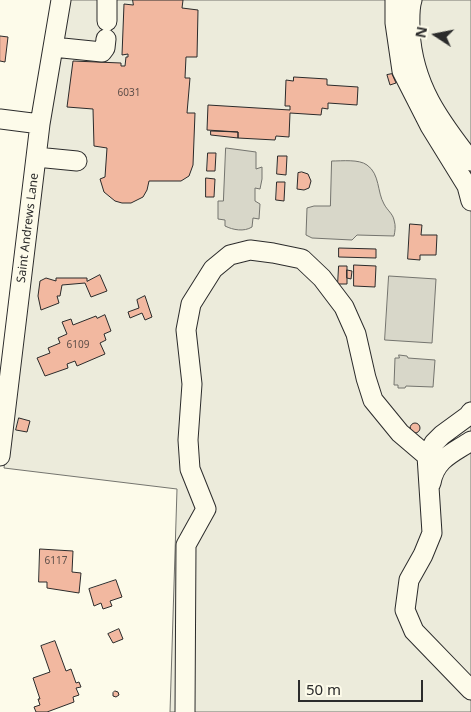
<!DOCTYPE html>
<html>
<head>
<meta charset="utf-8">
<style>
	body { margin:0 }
	#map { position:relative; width:471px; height:712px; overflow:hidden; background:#fdfbea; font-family:"Noto Sans",sans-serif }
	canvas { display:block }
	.north { position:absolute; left:411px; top:10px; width:50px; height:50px; -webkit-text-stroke:4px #fdfbea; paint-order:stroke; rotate:281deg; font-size:14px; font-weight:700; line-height:20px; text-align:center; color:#2b2b2b }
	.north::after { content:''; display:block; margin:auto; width:18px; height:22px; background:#2b2b2b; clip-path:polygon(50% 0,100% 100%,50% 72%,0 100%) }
	.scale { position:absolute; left:298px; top:680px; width:125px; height:22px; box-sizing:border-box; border:2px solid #2b2b2b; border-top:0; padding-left:6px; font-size:15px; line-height:18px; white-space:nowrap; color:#2b2b2b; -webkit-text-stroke:4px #fdfbea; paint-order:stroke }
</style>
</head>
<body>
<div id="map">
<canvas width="471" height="712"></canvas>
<div class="north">N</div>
<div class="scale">50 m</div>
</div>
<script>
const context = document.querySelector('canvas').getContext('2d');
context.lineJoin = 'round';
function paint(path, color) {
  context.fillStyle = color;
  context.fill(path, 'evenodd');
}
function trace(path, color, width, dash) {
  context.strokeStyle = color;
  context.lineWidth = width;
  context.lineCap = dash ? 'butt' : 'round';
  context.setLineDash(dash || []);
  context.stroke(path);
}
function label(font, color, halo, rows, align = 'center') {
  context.font = font + ' "Noto Sans",sans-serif';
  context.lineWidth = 4;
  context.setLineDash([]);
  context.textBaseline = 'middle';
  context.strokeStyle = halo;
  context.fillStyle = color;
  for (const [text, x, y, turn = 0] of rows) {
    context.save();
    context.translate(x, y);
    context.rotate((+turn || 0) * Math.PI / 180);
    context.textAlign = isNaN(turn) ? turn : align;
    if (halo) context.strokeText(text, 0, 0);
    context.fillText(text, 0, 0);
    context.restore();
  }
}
const green = new Path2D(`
	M69 0H471V712H170L177 489 4 468 48 127Z`);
const water = new Path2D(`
	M226 148 256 152V169L262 167V179L260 189 255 188V201L260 204 259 219 253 218 252 227C244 232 233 230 225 226V220L218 219V201H223Z
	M332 161C342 161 359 159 367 165 380 174 377 192 384 204 387 210 393 214 394 220 396 226 395 231 394 236L357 235 352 240 312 238 306 235 307 208 314 206H330Z
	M389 276 436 279 432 343 385 340Z
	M399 355 407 356 408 358 435 360 433 387 406 386 405 388H398V385H394L395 358H399Z`);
const building = new Path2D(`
	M133 0H183L182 8 198 10 197 57H186L185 78H190L187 113H195L193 165 189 176 181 181H149L147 190 143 197 131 203H122L115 201 104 192 100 179 105 177 107 148 94 146 93 109 67 107 73 61 121 63V66H125L126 57H128V54L122 55 124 4 133 5Z
	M0 36 8 37 5 62 0 61Z
	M392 74 396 83 390 85 387 75Z
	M294 77 327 79V85L358 87 357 105 328 103V109L322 108 321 115 290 113 289 137 276 136 275 140 238 138V132L207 130 208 105 290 110V106H285L286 80 293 81Z
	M211 131 238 132V138L211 135Z
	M208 153H216L215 171H207Z
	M278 156H287L286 175 277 174Z
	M302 172 308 174 311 181 309 188 304 190 297 189 298 173Z
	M206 178 215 179 214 197H206Z
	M277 182H285L284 201 276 200Z
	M410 224 422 225 421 235H437L436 255H420V260L408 259Z
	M339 248 376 249V258L339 257Z
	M354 265 376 266 375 287 354 286Z
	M339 266H347V284H338Z
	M347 270 352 271 351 279 347 278Z
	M100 275 107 291 91 297 85 283 62 285 60 296H57L59 303 41 310 38 296 40 281 46 278 56 281V278H87V281Z
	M145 296 152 317 145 320 142 313 130 318 128 312 139 308 137 300Z
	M105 315 111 331 104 334 106 340 100 343 105 354 77 366 75 361 67 364 68 368 45 376 37 358 50 353 48 348 60 343 58 338 67 334 62 322 71 319 73 325 96 316 97 318Z
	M19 418 30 421 27 432 16 430Z
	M410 428a5 5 0 1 1 10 0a5 5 0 1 1-10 0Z
	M40 549 73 551 72 572 81 573 79 593 47 588V582H39Z
	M116 580 122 597 110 601 112 606 103 609 101 603 94 606 89 589Z
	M119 629 123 639 113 643 108 634Z
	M55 641 66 671 71 669 76 683 79 682 81 687 76 688 79 695 73 697 74 702 47 712H36L34 707 40 705 38 699H40L33 678 50 672 41 646Z
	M115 691 118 692 119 695 116 697 113 696V693Z`);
const minor = new Path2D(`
	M107 0V21
	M395 0V23L402 71 430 126 467 186 471 201
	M412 0C409 9 410 21 410 31 413 85 439 120 471 161
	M53 47 102 52 105 48 106 39
	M0 119 40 124
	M36 157 77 161
	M471 412 468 416 442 435 434 443 427 456 432 533 423 555 409 580 405 610 414 631 471 690
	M0 456 40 124 61 0
	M431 483C435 459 453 453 471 441
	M185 712 186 545 206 509 190 469 188 440 192 384 186 330 191 304 213 269 230 255 250 250 273 253 302 259 322 278 344 307 356 334 366 378 373 400 400 433 427 456`);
const numberNames = [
	["6031",129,93],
	["6109",78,345],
	["6117",56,561]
];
const streetNames = [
	["Saint Andrews Lane",28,228,-83]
];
paint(green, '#ecebdb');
trace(green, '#74746e', 1);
paint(water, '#d8d7c9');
trace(water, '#74746e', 1);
paint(building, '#f2b8a0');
trace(building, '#2b2b2b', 1);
trace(minor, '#2b2b2b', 21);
trace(minor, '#fdfbea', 19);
label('10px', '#5d4e48', null, numberNames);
label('12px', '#2b2b2b', '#fdfbea', streetNames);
</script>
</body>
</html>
